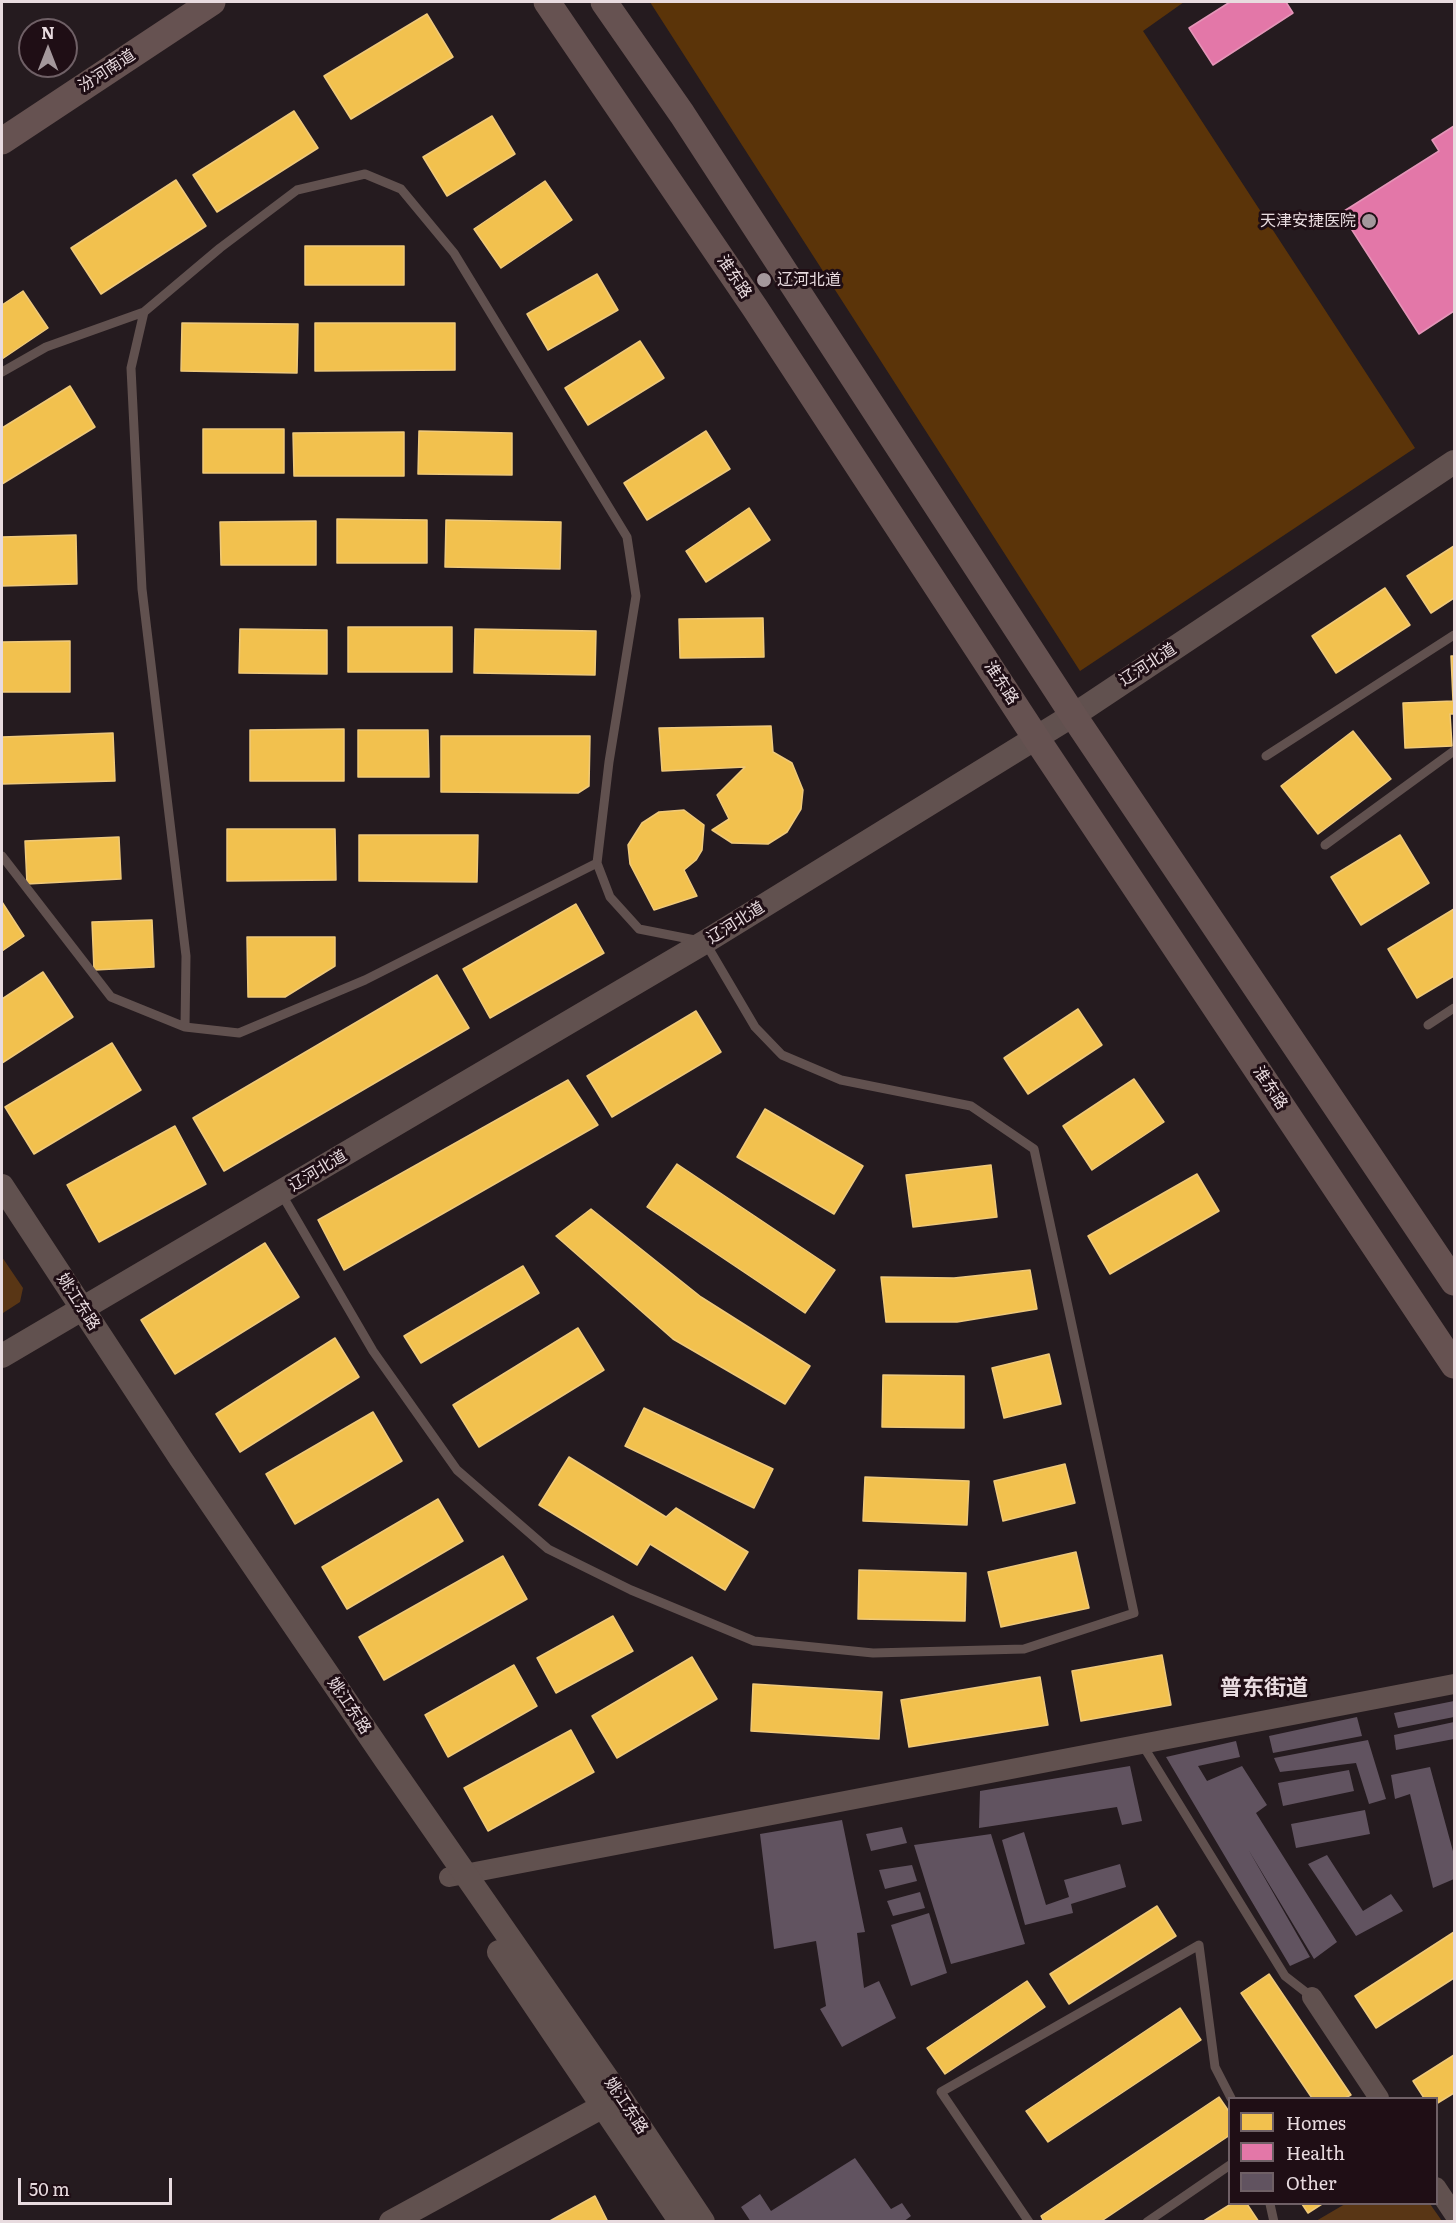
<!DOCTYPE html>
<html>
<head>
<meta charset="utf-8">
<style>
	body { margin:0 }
	#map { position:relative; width:1456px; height:2223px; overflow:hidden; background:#251b1f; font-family:Literata,serif }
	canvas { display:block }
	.frame { position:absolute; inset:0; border:3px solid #e8dbdf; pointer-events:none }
	.legend { position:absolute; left:1228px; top:2097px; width:210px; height:108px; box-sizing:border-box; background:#1f0e15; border:2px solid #6f6066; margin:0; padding:8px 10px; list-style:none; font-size:18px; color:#e8dbdf }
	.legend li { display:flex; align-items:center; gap:12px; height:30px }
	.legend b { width:30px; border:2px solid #6f6066 }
	.north { position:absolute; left:18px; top:18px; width:60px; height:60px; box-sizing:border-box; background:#1f0e15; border:2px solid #6f6066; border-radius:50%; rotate:0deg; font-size:16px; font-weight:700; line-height:24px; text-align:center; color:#e8dbdf }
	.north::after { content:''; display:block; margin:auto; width:21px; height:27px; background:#a4989c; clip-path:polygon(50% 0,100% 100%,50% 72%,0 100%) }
	.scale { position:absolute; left:18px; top:2178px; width:154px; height:27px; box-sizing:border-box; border:3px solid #e8dbdf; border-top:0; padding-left:8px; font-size:18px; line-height:21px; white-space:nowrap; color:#e8dbdf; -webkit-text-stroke:4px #1f0e15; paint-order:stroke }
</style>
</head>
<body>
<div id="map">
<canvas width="1456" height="2223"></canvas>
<div class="frame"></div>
<ul class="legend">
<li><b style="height:16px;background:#f2c14e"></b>Homes</li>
<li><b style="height:16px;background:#e377a8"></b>Health</li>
<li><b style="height:16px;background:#615360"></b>Other</li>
</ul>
<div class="north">N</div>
<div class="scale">50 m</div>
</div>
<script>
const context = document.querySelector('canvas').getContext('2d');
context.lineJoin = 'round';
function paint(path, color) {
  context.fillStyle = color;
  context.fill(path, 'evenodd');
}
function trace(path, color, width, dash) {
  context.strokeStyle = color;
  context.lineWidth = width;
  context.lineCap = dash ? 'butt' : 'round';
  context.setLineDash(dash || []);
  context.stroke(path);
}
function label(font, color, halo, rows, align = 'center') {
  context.font = font + ' Literata,"Noto Sans SC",serif';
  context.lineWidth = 6;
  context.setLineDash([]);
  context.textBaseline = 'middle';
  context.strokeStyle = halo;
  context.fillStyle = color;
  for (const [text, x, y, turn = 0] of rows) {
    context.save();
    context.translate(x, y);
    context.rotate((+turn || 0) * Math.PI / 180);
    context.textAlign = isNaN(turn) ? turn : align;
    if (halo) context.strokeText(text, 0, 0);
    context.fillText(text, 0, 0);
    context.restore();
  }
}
const green = new Path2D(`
	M2 1257 23 1288 20 1302 3 1313Z
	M1345 2204H1430L1442 2221H1316Z`);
const forest = new Path2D(`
	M650 2H1184L1143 31 1415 448 1080 671Z`);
const homes = new Path2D(`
	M427 14 453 57 351 119 324 76Z
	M294 111 318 148 217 212 193 175Z
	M492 116 515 154 447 196 423 157Z
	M176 180 206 226 101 294 71 248Z
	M545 181 572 220 501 268 474 229Z
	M305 246H404V285H305Z
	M597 274 618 310 548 350 527 314Z
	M23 291 48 328 2 359V305Z
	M182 323 298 324 297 373 181 371Z
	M315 323H455V370L315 371Z
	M640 341 664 378 588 425 565 388Z
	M70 386 95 427 2 484V428Z
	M203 429H284V473H203Z
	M419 431 512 433V475L418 474Z
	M706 431 730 469 647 520 624 483Z
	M404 432V476H294L293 433Z
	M749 508 770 540 706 582 686 551Z
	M337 519 427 520V563H337Z
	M446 520 561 522 560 569 445 567Z
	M316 521V565H221L220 522Z
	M76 535 77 584 2 586V537Z
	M1454 546V598L1431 613 1407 576Z
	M1385 588 1410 625 1336 673 1312 636Z
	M763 618 764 657 680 658 679 619Z
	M348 627H452V672H348Z
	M240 629 327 630V674L239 673Z
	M475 629 596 631 595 675 474 673Z
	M70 641V692H2V642Z
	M1451 656H1454V714H1450L1452 746 1405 748 1403 703 1453 701Z
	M771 726 773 752 792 763 803 790 801 809 787 832 768 844 732 843 712 830 729 819 717 795 745 767 662 771 659 728Z
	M344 729V781H250V730Z
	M358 730H428L429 777H358Z
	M1353 731 1391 779 1318 834 1281 786Z
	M113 733 115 781 2 784V737Z
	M441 736H590L589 786 578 793 441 792Z
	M684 810 704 825 702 850 696 860 684 870 697 896 654 910 630 864 628 845 642 823 659 812Z
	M227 829H335L336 880 227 881Z
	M359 835H478L477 882 359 881Z
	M1400 835 1429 883 1361 925 1331 877Z
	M119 837 121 879 27 884 25 841Z
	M2 902 24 936 2 951Z
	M576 904 604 953 490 1018 463 969Z
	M1454 909V976L1417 998 1388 949Z
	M152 920 154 967 94 970 92 922Z
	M247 937H335V966L285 997H248Z
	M43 972 73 1017 2 1063V999Z
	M437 975 469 1028 224 1171 193 1118Z
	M1078 1009 1102 1045 1028 1094 1004 1058Z
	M696 1011 721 1052 612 1117 587 1076Z
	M112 1043 141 1090 34 1154 5 1107Z
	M1134 1079 1164 1122 1092 1170 1063 1126Z
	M568 1080 598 1125 344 1270 318 1220Z
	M765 1109 863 1166 834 1214 737 1157Z
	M175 1126 206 1184 99 1242 67 1185Z
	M677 1164 835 1270 805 1313 647 1207Z
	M991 1165 997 1217 913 1227 906 1175Z
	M1197 1174 1219 1211 1110 1274 1088 1236Z
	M591 1209 701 1297 810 1366 785 1404 673 1339 556 1236Z
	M265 1243 299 1297 175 1374 141 1320Z
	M523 1266 539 1293 421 1363 404 1336Z
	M1030 1270 1037 1309 957 1322H886L881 1277 954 1278Z
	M578 1328 604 1370 479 1447 453 1405Z
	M335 1338 359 1377 240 1452 216 1414Z
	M1049 1354 1061 1404 1004 1418 992 1368Z
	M883 1375 964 1376V1428L882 1427Z
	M644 1408 773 1469 754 1508 625 1446Z
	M373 1412 402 1461 295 1524 266 1474Z
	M569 1457 666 1517 676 1508 748 1552 725 1590 650 1544 637 1565 539 1505Z
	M1065 1464 1075 1503 1003 1521 994 1481Z
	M865 1477 969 1481 967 1525 863 1521Z
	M438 1499 463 1541 347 1609 322 1567Z
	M1076 1552 1089 1608 1001 1627 988 1572Z
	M503 1556 527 1599 384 1680 359 1637Z
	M859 1570 966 1573 965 1621 858 1619Z
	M613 1616 633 1651 556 1693 537 1658Z
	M1162 1655 1171 1705 1081 1721 1072 1671Z
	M692 1657 717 1699 617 1758 592 1716Z
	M514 1665 537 1706 448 1757 425 1715Z
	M1040 1677 1048 1725 909 1747 901 1700Z
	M753 1684 882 1692 879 1739 751 1731Z
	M571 1730 594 1772 488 1831 464 1788Z
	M1157 1906 1176 1936 1069 2004 1050 1974Z
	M1454 1932V1978L1376 2028 1355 1996Z
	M1269 1974 1351 2095 1345 2098H1312L1241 1993Z
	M1027 1981 1045 2007 945 2074 927 2048Z
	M1180 2008 1201 2040 1048 2142 1026 2111Z
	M1454 2055V2093L1436 2104V2098H1424L1413 2081Z
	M1219 2097 1230 2113V2135L1100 2222H1044L1041 2216Z
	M595 2196 608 2222H548Z
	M1231 2204H1247L1259 2222H1202Z
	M1302 2204H1322L1308 2213Z`);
const health = new Path2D(`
	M1230 2H1286L1293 13 1213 65 1189 28Z
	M1454 126V311L1419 334 1341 213 1439 151 1432 140Z`);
const building = new Path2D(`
	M1454 1701V1717L1398 1728 1394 1713Z
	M1357 1717 1362 1736 1273 1753 1269 1736Z
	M1454 1722V1739L1396 1750 1394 1735Z
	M1368 1740 1386 1799 1369 1804 1356 1763 1280 1772 1274 1758Z
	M1236 1741 1240 1757 1198 1766 1207 1781 1242 1766 1267 1805 1256 1813 1337 1942 1314 1959 1248 1849 1310 1957 1290 1966 1166 1757Z
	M1130 1766 1142 1821 1122 1825 1117 1807 979 1828 980 1791Z
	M1430 1767 1454 1855V1879L1433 1888 1410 1794 1395 1799 1391 1775Z
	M1349 1770 1354 1791 1283 1806 1278 1783Z
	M1365 1810 1370 1834 1296 1848 1291 1824Z
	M842 1820 865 1932 857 1933 864 1988 879 1981 896 2018 842 2047 820 2009 826 2006 816 1941 774 1949 760 1834Z
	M902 1827 907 1843 871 1851 866 1834Z
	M1024 1832 1046 1905 1069 1897 1064 1880 1120 1864 1126 1887 1071 1904 1073 1913 1025 1925 1002 1840Z
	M991 1834 1025 1944 951 1964 914 1845Z
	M1327 1855 1363 1911 1391 1894 1403 1911 1356 1936 1308 1864Z
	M912 1865 917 1881 885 1889 879 1870Z
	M920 1892 925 1908 893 1916 887 1901Z
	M929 1913 947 1973 911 1986 891 1925Z
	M855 2158 891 2209 902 2203 911 2216 903 2222H751L741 2207 760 2194 771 2211Z`);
const service = new Path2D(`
	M2 372 46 347 144 312
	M1266 756 1454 635
	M1325 845 1454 751
	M2 856 111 997 185 1027 239 1033 365 980 597 863
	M1428 1025 1454 1008
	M185 1027 186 956 142 589 131 368 144 312 220 248 297 190 365 174 401 189 454 253 627 537 636 596 609 762 597 863 610 897 639 929 705 942 755 1027 782 1055 841 1080 971 1106 1034 1149 1134 1613 1024 1649 873 1653 754 1641 631 1590 548 1549 457 1470 373 1351 281 1193
	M1142 1744 1285 1976 1312 1997
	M1270 2204 1274 2222
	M1029 2222 941 2092 1199 1945 1215 2067 1231 2098
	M1147 2222 1230 2165`);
const minor = new Path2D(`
	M449 1877 1454 1684
	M1312 1997 1379 2098
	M1436 2187 1454 2214`);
const tertiary = new Path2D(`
	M2 1186 181 1459 386 1760 620 2097 703 2222
	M2 1356 705 942 1086 707 1454 462
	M499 1952 681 2222
	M391 2222 618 2098`);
const secondary = new Path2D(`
	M547 2 755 308 1036 738 1454 1365
	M604 2 682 114 1073 715 1454 1282
	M2 141 212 2`);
const markers = [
	[1369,221,8,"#a4989c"],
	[764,280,8,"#a4989c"]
];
const streetNames = [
	["汾河南道",107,71,-33],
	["淮东路",734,277,56],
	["辽河北道",1148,665,-33],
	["淮东路",1001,683,57],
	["辽河北道",736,923,-32],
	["淮东路",1270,1088,56],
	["辽河北道",318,1171,-31],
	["姚江东路",78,1302,57],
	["姚江东路",349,1706,56],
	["姚江东路",626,2106,56]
];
const poiNames = [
	["天津安捷医院",1356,221],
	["辽河北道",777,280,"left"]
];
const districtNames = [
	["普东街道",1264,1689]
];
paint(green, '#593615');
paint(forest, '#5b3409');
paint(homes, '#f2c14e');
trace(homes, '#efc97a', 1.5);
paint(health, '#e377a8');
trace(health, '#e495b8', 1.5);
paint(building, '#615360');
trace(service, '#61514f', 9);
trace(minor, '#61514f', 20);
trace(tertiary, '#61514f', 24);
trace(secondary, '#665251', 27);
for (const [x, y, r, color] of markers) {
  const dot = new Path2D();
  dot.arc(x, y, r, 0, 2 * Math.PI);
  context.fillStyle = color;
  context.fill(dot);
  trace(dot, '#1f0e15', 2);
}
label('16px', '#e8dbdf', '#1f0e15', streetNames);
label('16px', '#e8dbdf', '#1f0e15', poiNames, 'right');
label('bold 22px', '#e8dbdf', '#1f0e15', districtNames);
</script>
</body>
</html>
